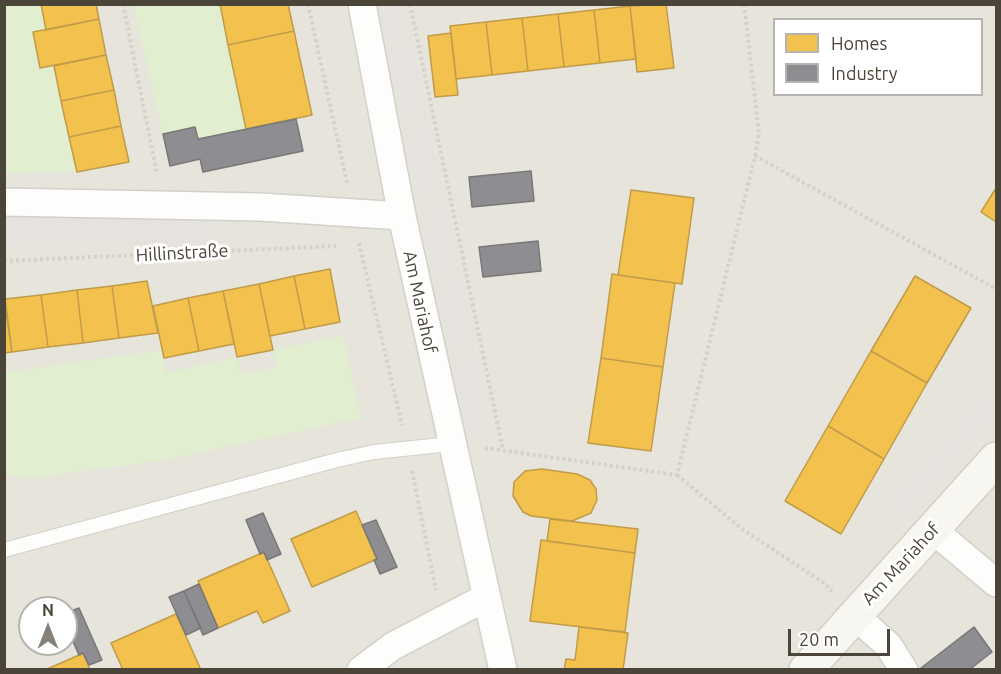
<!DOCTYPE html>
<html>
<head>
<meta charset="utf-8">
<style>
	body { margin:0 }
	#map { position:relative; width:1001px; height:674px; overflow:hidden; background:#f4f2ee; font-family:Ubuntu,sans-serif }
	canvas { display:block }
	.frame { position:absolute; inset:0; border:6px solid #4b4439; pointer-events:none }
	.legend { position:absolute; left:773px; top:18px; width:210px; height:78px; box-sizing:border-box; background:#fff; border:2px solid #b7b4b0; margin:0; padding:8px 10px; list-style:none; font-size:18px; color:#4b4439 }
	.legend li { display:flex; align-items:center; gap:12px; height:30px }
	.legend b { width:30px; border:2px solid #b7b4b0 }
	.north { position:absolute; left:18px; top:596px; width:60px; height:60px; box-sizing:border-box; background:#fff; border:2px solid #b7b4b0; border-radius:50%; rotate:0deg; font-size:16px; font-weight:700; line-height:24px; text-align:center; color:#4b4439 }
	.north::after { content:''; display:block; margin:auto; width:21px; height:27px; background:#868178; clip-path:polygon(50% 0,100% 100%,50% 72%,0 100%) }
	.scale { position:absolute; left:788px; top:629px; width:102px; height:27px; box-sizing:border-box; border:3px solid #4b4439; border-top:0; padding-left:8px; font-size:18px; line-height:21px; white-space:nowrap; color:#4b4439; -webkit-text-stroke:4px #fff; paint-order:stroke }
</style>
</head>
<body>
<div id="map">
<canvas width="1001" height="674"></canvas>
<div class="frame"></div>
<ul class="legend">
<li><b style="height:16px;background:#f2c14e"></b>Homes</li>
<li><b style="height:16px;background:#8d8d92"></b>Industry</li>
</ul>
<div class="north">N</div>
<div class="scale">20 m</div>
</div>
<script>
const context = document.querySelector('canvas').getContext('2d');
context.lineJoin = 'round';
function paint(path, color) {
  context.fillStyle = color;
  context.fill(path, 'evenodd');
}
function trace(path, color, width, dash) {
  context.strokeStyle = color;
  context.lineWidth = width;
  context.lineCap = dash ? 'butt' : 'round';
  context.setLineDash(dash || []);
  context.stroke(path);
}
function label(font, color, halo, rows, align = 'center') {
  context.font = font + ' Ubuntu,sans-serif';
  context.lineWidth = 6;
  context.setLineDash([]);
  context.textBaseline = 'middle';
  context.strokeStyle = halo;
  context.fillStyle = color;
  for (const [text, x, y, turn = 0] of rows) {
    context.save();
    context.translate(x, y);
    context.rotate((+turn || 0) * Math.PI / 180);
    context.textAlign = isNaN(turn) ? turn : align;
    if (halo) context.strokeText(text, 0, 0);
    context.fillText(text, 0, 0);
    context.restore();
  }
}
const residential = new Path2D(`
	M5 5H996V669H5ZM774 20H982V94H774ZM30 608H66V644H30Z`);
const green = new Path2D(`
	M4 5H41L46 30 33 33 40 68 54 66 77 172 5 173Z
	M133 5H220L246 129 198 139 163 134Z
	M343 335 361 418 160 461 30 478 5 474V372L162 350 166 373 237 357 241 374 276 367 273 350Z`);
const parking = new Path2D(`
	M379 5H405L493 432 468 437Z
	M4 217H219L217 243 5 246Z
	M996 379V418L903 522 885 506Z`);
const homes = new Path2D(`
	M41 4H96L99 19 46 30Z
	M220 4H288L294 31 228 45Z
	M666 4 674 68 637 72 630 6Z
	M630 6 636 59 600 63 594 10Z
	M594 10 600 63 564 67 558 14Z
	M558 14 564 67 528 71 522 18Z
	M522 18 528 71 492 75 486 22Z
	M99 19 106 55 40 68 33 32Z
	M486 22 492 75 456 79 450 26Z
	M294 31 312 115 246 129 228 45Z
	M451 33 458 95 435 97 428 36Z
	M106 55 114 90 61 101 54 66Z
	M114 90 121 126 69 137 61 101Z
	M121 126 129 162 77 172 69 137Z
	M996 188V222L981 212Z
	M631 190 694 198 682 284 618 275Z
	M330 269 340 322 305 329 294 276Z
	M612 274 675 283 663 367 601 358Z
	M294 276 305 329 270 336 259 284Z
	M915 276 971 308 927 383 871 351Z
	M147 281 158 333 119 338 112 286Z
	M259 284 273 350 237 357 223 291Z
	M112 286 119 338 83 343 77 290Z
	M77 290 83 343 48 347 41 295Z
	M223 291 234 344 199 351 188 298Z
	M41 295 48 347 12 352 5 299Z
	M188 298 199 351 164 358 153 306Z
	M4 299 12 352 4 353Z
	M871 351 927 383 884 459 828 426Z
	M601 358 663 367 651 451 588 443Z
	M828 426 884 459 841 534 785 501Z
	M542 469 577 474 590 480 596 489 597 500 591 513 572 521 531 516 523 512 513 496 514 482 525 471Z
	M356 511 377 559 312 587 291 539Z
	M550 519 638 529 635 553 547 541Z
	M541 540 635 553 625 632 530 621Z
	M264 552 290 611 263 623 257 611 218 628 198 581Z
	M176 614 201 670H123L111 643Z
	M579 627 628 633 623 670H564L566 659 575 660Z
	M83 653 90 670H45L79 655Z`);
const industry = new Path2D(`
	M296 119 303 151 203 172 200 159 170 166 163 134 195 127 198 139Z
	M531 171 534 201 472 207 469 177Z
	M538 241 541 271 483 277 479 247Z
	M263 513 281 554 267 560 264 552 260 554 246 520Z
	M376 520 397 567 380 574 374 560 377 559 362 525Z
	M199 584 218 628 203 635 184 591Z
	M184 591 201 628 186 635 169 597Z
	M79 608 102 660 89 665 83 653 79 655 71 637 68 639 66 635V613Z
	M974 627 992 652 969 670H922L921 668Z`);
const path = new Path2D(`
	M123 4 157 174
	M308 4 347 183
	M410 4 503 450
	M744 4 759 134 755 156
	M359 243 402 425
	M4 261 336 246
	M485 448 677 475 755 156 996 289
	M412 471 436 590
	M677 475 742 529 824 583 832 591`);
const lane = new Path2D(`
	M4 550 337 460 374 452 451 444`);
const street = new Path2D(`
	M362 4 402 216 503 670
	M4 202 260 207 402 216
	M933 530 996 583
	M854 615 888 645 904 670
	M361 670 393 646 487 597`);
const secondary = new Path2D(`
	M806 670 996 459`);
const streetNames = [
	["Hillinstraße",182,253,-3],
	["Am Mariahof",420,302,78],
	["Am Mariahof",901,564,-47]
];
paint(residential, '#e7e4dc');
paint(green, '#e1eecf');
paint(parking, '#e6e3df');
paint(homes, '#f2c14e');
trace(homes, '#c09c48', 1.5);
paint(industry, '#8d8d92');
trace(industry, '#797777', 1.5);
trace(lane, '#d2d0cb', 16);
trace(street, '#d2d0cb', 30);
trace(secondary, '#d3cfc5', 36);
trace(path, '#d3d2cc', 4, [3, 3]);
trace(lane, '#fdfdfc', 14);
trace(street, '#fdfdfc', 27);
trace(secondary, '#f7f6f1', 33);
label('18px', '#4b4439', '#fff', streetNames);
</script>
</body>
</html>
